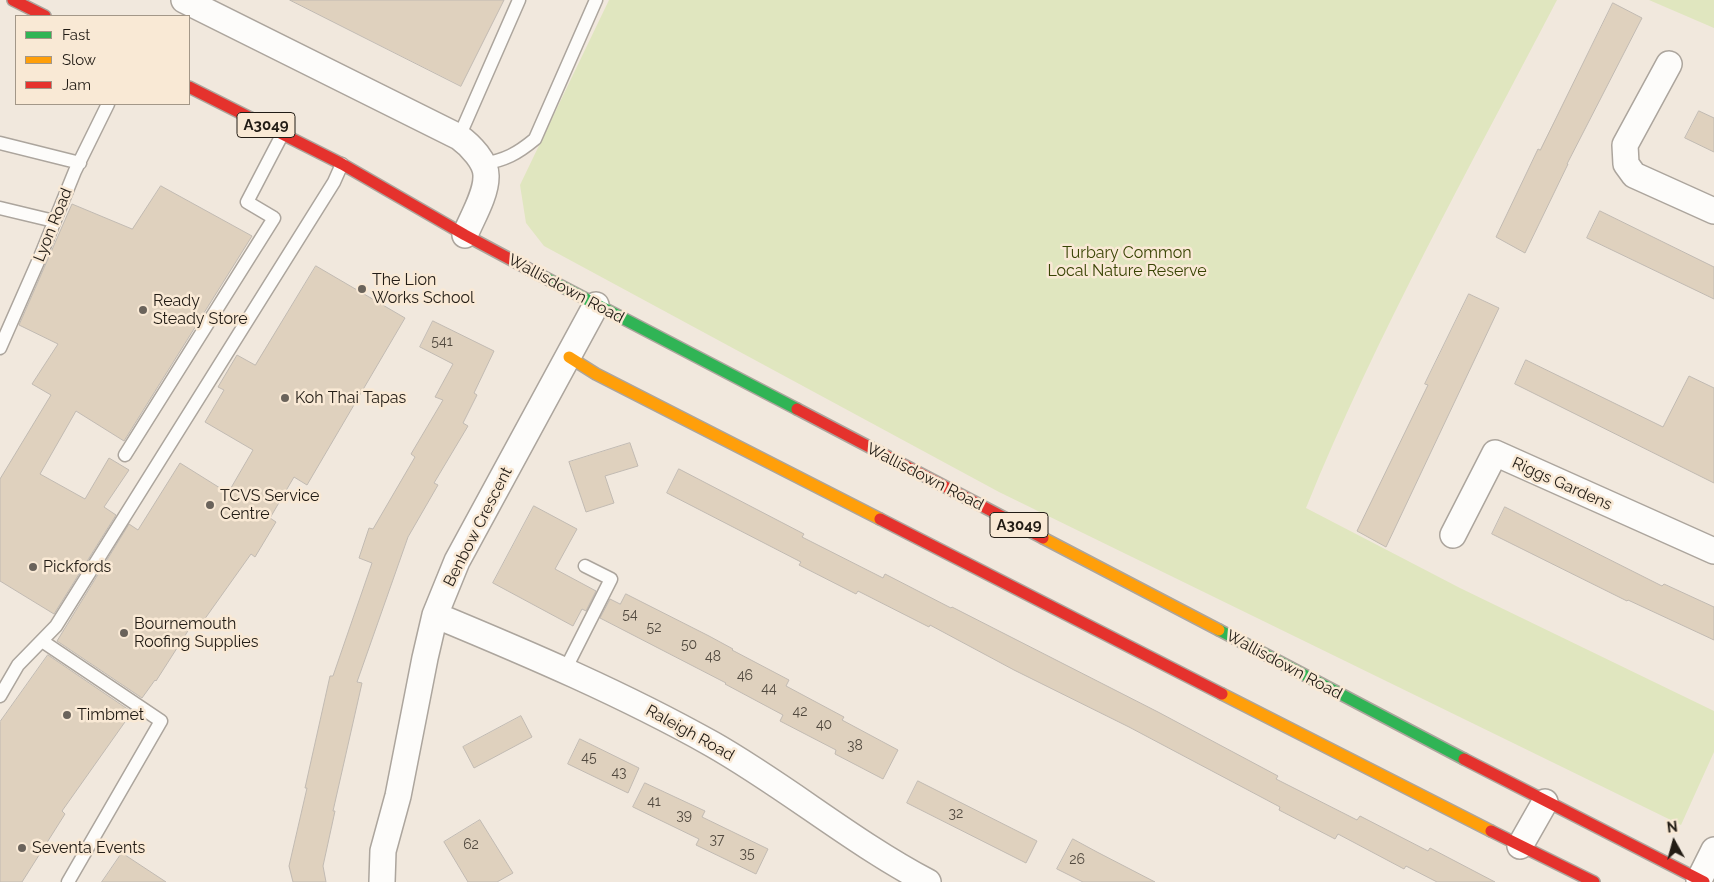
<!DOCTYPE html>
<html>
<head>
<meta charset="utf-8">
<style>
	body { margin:0 }
	#map { position:relative; width:1714px; height:882px; overflow:hidden; background:#f1e8dd; font-family:Raleway,sans-serif }
	canvas { display:block }
	.legend { position:absolute; left:15px; top:15px; width:175px; height:90px; box-sizing:border-box; background:#f9e9d5; border:1px solid #a39788; margin:0; padding:6px 9px; list-style:none; font-size:15px; color:#221c15 }
	.legend li { display:flex; align-items:center; gap:10px; height:25px }
	.legend b { width:25px; border:1px solid #a39788 }
	.north { position:absolute; left:1649px; top:817px; width:50px; height:50px; -webkit-text-stroke:4px #f9e9d5; paint-order:stroke; rotate:353deg; font-size:14px; font-weight:700; line-height:20px; text-align:center; color:#221c15 }
	.north::after { content:''; display:block; margin:auto; width:18px; height:22px; background:#221c15; clip-path:polygon(50% 0,100% 100%,50% 72%,0 100%) }
</style>
</head>
<body>
<div id="map">
<canvas width="1714" height="882"></canvas>
<ul class="legend">
<li><b style="height:6px;background:#30b455"></b>Fast</li>
<li><b style="height:6px;background:#ff9f0a"></b>Slow</li>
<li><b style="height:6px;background:#e5322d"></b>Jam</li>
</ul>
<div class="north">N</div>
</div>
<script>
const context = document.querySelector('canvas').getContext('2d');
context.lineJoin = 'round';
function paint(path, color) {
  context.fillStyle = color;
  context.fill(path, 'evenodd');
}
function trace(path, color, width, dash) {
  context.strokeStyle = color;
  context.lineWidth = width;
  context.lineCap = dash ? 'butt' : 'round';
  context.setLineDash(dash || []);
  context.stroke(path);
}
function label(font, color, halo, rows, align = 'center') {
  context.font = font + ' Raleway,sans-serif';
  context.lineWidth = 5;
  context.setLineDash([]);
  context.textBaseline = 'middle';
  context.strokeStyle = halo;
  context.fillStyle = color;
  for (const [text, x, y, turn = 0] of rows) {
    context.save();
    context.translate(x, y);
    context.rotate((+turn || 0) * Math.PI / 180);
    context.textAlign = isNaN(turn) ? turn : align;
    if (halo) context.strokeText(text, 0, 0);
    context.fillText(text, 0, 0);
    context.restore();
  }
}
const green = new Path2D(`
	M609 0H1557C1470 167 1377 333 1306 508L1460 588 1714 711V752L1681 825 999 492 544 246 526 223 520 185Z
	M1649 0H1714V28Z`);
const building = new Path2D(`
	M290 0H504L461 86Z
	M1613 3 1642 18 1567 164H1568L1525 253 1496 237 1538 149 1540 150Z
	M1699 111 1714 118V152L1685 138Z
	M161 186 252 236 124 441 76 411 40 474 85 499 109 458 129 470 104 507 116 515 54 614 0 581V479L51 395 32 384 58 344 19 325 72 204 132 229Z
	M1600 211 1714 267V299L1587 238Z
	M316 266 405 318 307 485 294 477 270 518 276 522 255 557 251 554 199 627 193 623 156 681 155 680 142 698 57 641 129 524 138 530 180 463 228 493 253 450 205 422 224 390 218 387 237 355 255 365Z
	M1469 294 1499 308 1386 547 1357 531 1428 385 1425 384Z
	M433 321 494 351 474 393 477 395 463 423 468 426 434 483 438 485 408 537 357 682 362 683 333 811H335L323 866 326 882H293L289 866 307 788H305L330 676H333L372 563 359 558 369 528 373 529 415 457 411 454 443 400 435 397 453 364 420 347Z
	M1526 360 1663 427 1689 376 1714 388V483L1515 384Z
	M630 443 638 466 605 476 614 503 586 512 569 462Z
	M679 469 804 534 802 537 883 578 885 574 951 608 952 607 1158 712 1278 776 1276 779 1357 820 1360 816 1428 851 1430 848 1495 882H1437L1406 866 1404 869 1338 834 1335 839 1279 810 1280 807 1129 727 1014 670 930 625 929 627 858 591 856 594 799 565 801 562 667 493Z
	M534 506 577 529 555 569 596 591 586 611 582 609 573 626 493 583Z
	M1505 507 1662 586 1664 584 1714 607V640L1628 600 1627 601 1492 534Z
	M626 594 709 636 733 649 732 650 789 680 786 686 844 717 842 720 898 750 883 779 835 754 836 750 780 721 783 715 725 684 726 683 600 618 610 599 620 604Z
	M48 655 132 712 62 811 65 814 22 882H0V722Z
	M521 716 532 737 474 768 463 747Z
	M580 739 639 768 628 793 568 764Z
	M918 781 1037 841 1026 863 907 803Z
	M645 783 705 811 702 817 768 849 756 874 696 845 699 839 633 807Z
	M480 820 513 873 497 882H468L444 842Z
	M1073 839 1097 852 1155 882H1083L1057 869Z
	M122 853 166 882H102Z`);
const lane = new Path2D(`
	M459 137 519 0
	M0 143 80 163
	M483 164C505 160 517 154 535 139L596 0
	M0 208 54 221
	M0 348 40 257 75 171 108 104
	M125 455 274 218 247 202 283 133
	M42 641 161 721 68 882
	M565 670 611 579 585 566
	M0 696 18 665 56 626 334 182 342 164`);
const street = new Path2D(`
	M184 0 459 137C470 145 487 162 486 177 486 195 472 218 465 235
	M1669 64 1625 145 1626 164 1634 175 1714 211
	M1453 535 1495 453 1714 551
	M435 615C529 654 623 694 712 744 786 786 852 842 928 882
	M1520 846 1545 802
	M1699 880 1714 850
	M382 882 383 851 398 796 425 658 435 615 457 561 596 305`);
const fast = new Path2D(`
	M538 274 797 409
	M1219 630 1464 759`);
const slow = new Path2D(`
	M569 357 596 374 880 519
	M1043 538 1219 630
	M1222 694 1491 831`);
const jam = new Path2D(`
	M13 0 45 16
	M189 87 342 164 465 235 538 274
	M797 409 1043 538
	M880 519 1222 694
	M1464 759 1704 882
	M1491 831 1594 882`);
const markers = [
	[362,289,5,"#6a635b"],
	[143,310,5,"#6a635b"],
	[285,398,5,"#6a635b"],
	[210,505,5,"#6a635b"],
	[33,567,5,"#6a635b"],
	[124,633,5,"#6a635b"],
	[67,715,5,"#6a635b"],
	[22,848,5,"#6a635b"]
];
const numberNames = [
	["541",442,342],
	["54",630,615],
	["52",654,628],
	["50",689,645],
	["48",713,657],
	["46",745,676],
	["44",769,689],
	["42",800,712],
	["40",824,725],
	["38",855,746],
	["45",589,758],
	["43",619,773],
	["41",654,802],
	["32",956,814],
	["39",684,816],
	["37",717,840],
	["62",471,845],
	["35",747,854],
	["26",1077,860]
];
const shields = [
	[266,125,58],
	[1019,525,58]
];
const shieldNames = [
	["A3049",266,125],
	["A3049",1019,525]
];
const streetNames = [
	["Lyon Road",53,225,-68],
	["Wallisdown Road",566,289,28],
	["Wallisdown Road",925,477,27],
	["Riggs Gardens",1562,484,24],
	["Benbow Crescent",478,527,-63],
	["Wallisdown Road",1284,665,28],
	["Raleigh Road",690,733,29]
];
const parkNames = [
	["Turbary Common",1127,253],
	["Local Nature Reserve",1127,271]
];
const poiNames = [
	["The Lion",372,280],
	["Works School",372,298],
	["Ready",153,301],
	["Steady Store",153,319],
	["Koh Thai Tapas",295,398],
	["TCVS Service",220,496],
	["Centre",220,514],
	["Pickfords",43,567],
	["Bournemouth",134,624],
	["Roofing Supplies",134,642],
	["Timbmet",77,715],
	["Seventa Events",32,848]
];
paint(green, '#e0e6bf');
paint(building, '#dfd1be');
trace(building, '#c1bab2', 1);
trace(lane, '#aca59d', 15);
trace(street, '#aca59d', 28);
trace(fast, '#aca59d', 14);
trace(slow, '#aca59d', 14);
trace(jam, '#aca59d', 14);
trace(lane, '#fdfcfa', 12);
trace(street, '#fdfcfa', 25);
trace(fast, '#30b455', 11);
trace(slow, '#ff9f0a', 11);
trace(jam, '#e5322d', 11);
for (const [x, y, r, color] of markers) {
  const dot = new Path2D();
  dot.arc(x, y, r, 0, 2 * Math.PI);
  context.fillStyle = color;
  context.fill(dot);
  trace(dot, '#f9e9d5', 2);
}
label('14px', '#51493f', null, numberNames);
for (const [x, y, w] of shields) {
  const box = new Path2D();
  box.roundRect(x - w / 2, y - 12.5, w, 25, 4);
  context.fillStyle = '#f9e9d5';
  context.fill(box);
  trace(box, '#221c15', 1);
}
label('bold 15px', '#221c15', null, shieldNames);
label('16px', '#221c15', '#f9e9d5', streetNames);
label('16px', '#394404', '#f9e9d5', parkNames);
label('16px', '#221c15', '#f9e9d5', poiNames, 'left');
</script>
</body>
</html>
